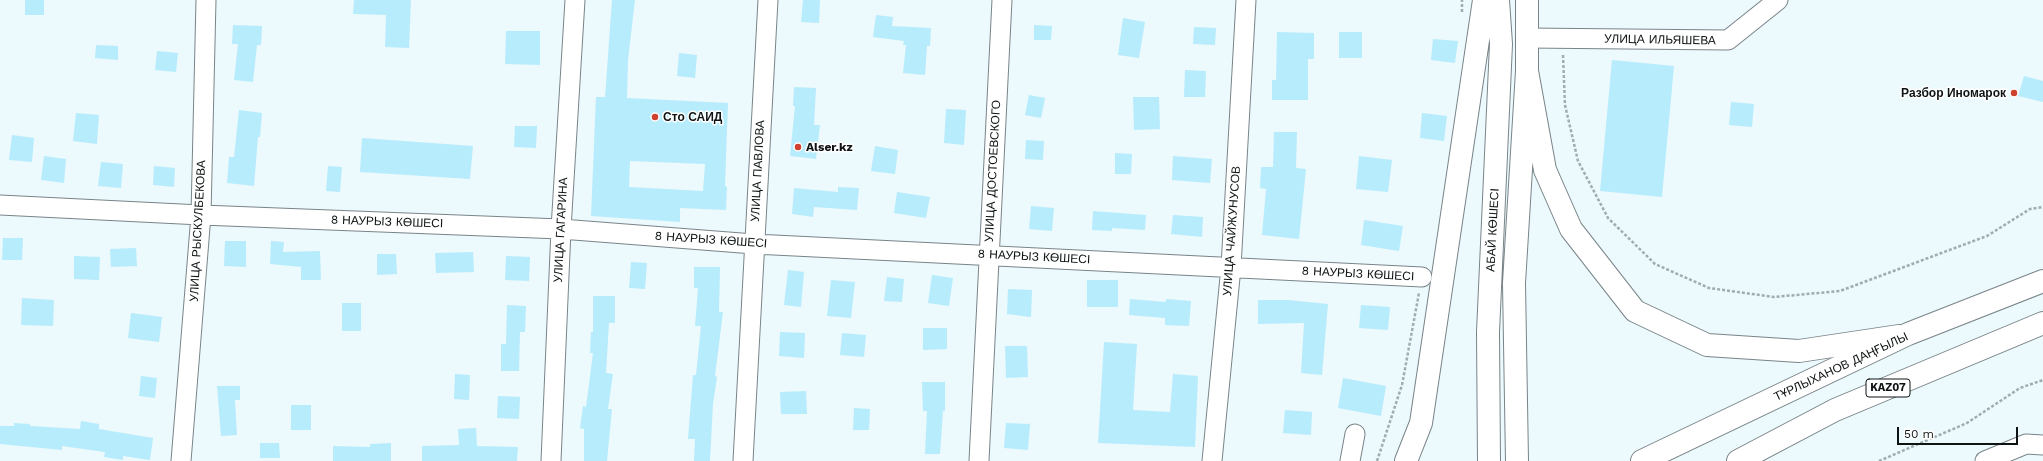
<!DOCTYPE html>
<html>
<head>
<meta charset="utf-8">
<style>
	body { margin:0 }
	#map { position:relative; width:2043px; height:461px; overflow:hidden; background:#ecf9fd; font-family:"Work Sans",sans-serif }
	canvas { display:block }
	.scale { position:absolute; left:1897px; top:427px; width:121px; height:18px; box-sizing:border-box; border:2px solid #0e1314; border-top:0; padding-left:5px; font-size:12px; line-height:14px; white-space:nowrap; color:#0e1314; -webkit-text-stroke:3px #fff; paint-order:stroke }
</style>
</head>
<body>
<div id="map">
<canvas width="2043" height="461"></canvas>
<div class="scale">50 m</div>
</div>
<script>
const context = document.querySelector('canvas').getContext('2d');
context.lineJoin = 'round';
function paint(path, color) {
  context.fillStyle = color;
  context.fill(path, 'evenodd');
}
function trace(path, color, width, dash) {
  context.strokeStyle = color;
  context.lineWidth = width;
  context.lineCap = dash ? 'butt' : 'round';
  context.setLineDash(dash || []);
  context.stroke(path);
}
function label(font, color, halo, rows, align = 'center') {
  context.font = font + ' "Work Sans",sans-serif';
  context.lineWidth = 3;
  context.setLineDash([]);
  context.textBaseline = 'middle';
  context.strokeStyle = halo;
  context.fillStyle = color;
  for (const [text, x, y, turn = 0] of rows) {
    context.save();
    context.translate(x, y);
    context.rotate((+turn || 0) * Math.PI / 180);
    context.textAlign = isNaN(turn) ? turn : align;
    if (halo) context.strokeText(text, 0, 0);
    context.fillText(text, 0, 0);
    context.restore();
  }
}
const building = new Path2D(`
	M25 0H44V15H25Z
	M354 0H411L409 48 385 47 386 15 353 14Z
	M612 0H635L628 60 627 98 728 103 725 186 727 187 726 210 680 208V222L591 216 596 97H605ZM630 161 705 164 703 191 629 187Z
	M803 0H820L819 23 801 22Z
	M876 15 893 17 892 26 931 28 930 46H927L925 75 903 73 906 45H903L904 41 873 37Z
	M1123 18 1145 22 1139 58 1118 55Z
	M233 25 262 26 261 45H257L253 82 234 80 238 44H232Z
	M1034 25 1052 26 1051 40H1034Z
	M1194 27 1216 28 1215 45 1193 44Z
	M506 31H540V65L505 64Z
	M1277 32 1314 33V59H1308V100H1272V80H1276Z
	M1339 32H1362V58H1339Z
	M1433 39 1458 41 1455 63 1431 60Z
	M96 45 118 46V60L95 58Z
	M157 51 178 53 176 72 155 70Z
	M679 53 697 55 695 78 677 76Z
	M1612 60 1674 66 1662 197 1600 191Z
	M1185 70 1206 71 1205 97H1184Z
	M2024 76 2043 81V102L2018 96Z
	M794 87 816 88 814 125H820L816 159 790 156 795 106H793Z
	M1029 95 1045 98 1041 118 1025 115Z
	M1133 97H1159L1160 129 1134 130Z
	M1731 102 1754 104 1752 127 1729 125Z
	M946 109 966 110 964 145 944 143Z
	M239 110 262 113 260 137H258L254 186 227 183 229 157H234Z
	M76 113 99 115 97 144 73 141Z
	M1422 113 1447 116 1444 141 1420 138Z
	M515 126H537L536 148 514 147Z
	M1274 132H1297L1296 168 1306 169 1299 239 1262 235 1266 189 1260 188 1261 167H1273Z
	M12 135 34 138 32 162 9 160Z
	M362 138 473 146 470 179 360 172Z
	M1026 140 1044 141 1043 160 1025 159Z
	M875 146 898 150 895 174 871 171Z
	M1115 153 1132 154 1131 174H1115Z
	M44 156 66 159 64 183 41 180Z
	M1173 156 1212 159 1210 183 1172 180Z
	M1359 156 1392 160 1388 192 1356 189Z
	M101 162 123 164 121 188 98 186Z
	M154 166 175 168 174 187 153 185Z
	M328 166 342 167 340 192 326 191Z
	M838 187 859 188 857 210 814 207 813 217 792 214 794 188 838 192Z
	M897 192 930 197 926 218 894 213Z
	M1031 206 1054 208 1052 231 1029 229Z
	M1093 211 1146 215 1145 230 1112 228V231L1092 230Z
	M1173 215 1203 217 1202 237 1171 234Z
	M1364 220 1403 226 1399 251 1361 245Z
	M3 238H23L22 260H2Z
	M225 241H246V267L224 266Z
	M271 241 284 242 283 252 320 251 321 280H301V267L270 264Z
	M136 248 137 266 111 267 110 249Z
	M473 252 474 272 436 273 435 253Z
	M377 254H396L397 274 377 275Z
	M74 256 100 257 99 280 74 279Z
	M506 256 530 257 529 281 505 280Z
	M631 262 647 263 645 289 629 288Z
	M694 267H720L719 312H723L715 376 717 377 713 404 710 461H694L695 439H688L693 375H696L701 326H695L698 288H694Z
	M788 270 804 272 801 307 784 305Z
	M932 275 953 278 949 306 928 303Z
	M887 277 904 279 902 302 884 301Z
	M831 280 855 282 851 318 827 316Z
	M1087 280H1118V307H1087Z
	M1008 289 1032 290 1031 317 1007 314Z
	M593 296H615V323H609L606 373 613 374 608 409H612L607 461H584V429L580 428 583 406 586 407 593 353H590L591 332H593Z
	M22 298 54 300 53 326 21 325Z
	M1130 299 1166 302V299L1191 301 1189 326 1165 325V318L1129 315Z
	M1258 300H1288L1328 304 1322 375 1301 373 1304 323 1258 324Z
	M342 303H361V331H342Z
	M507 305 526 306 525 332H520L519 371H501V344H506Z
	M1361 305 1390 307 1388 330 1359 328Z
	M131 313 162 317 159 342 128 338Z
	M923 328H947V349L923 350Z
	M780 332 805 333 804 358 779 356Z
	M842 333 866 335 864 357 840 355Z
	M1104 342 1137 344 1133 410 1170 412 1173 374 1198 376 1195 447 1098 443Z
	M1005 346H1027L1028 377 1006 378Z
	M455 374 470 375 469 400 454 399Z
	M141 376 157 378 155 398 139 396Z
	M1343 378 1386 386 1381 416 1338 408Z
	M922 382H945V411H943L940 454H925L927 411H923Z
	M217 386H240V400H235L237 435 221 436Z
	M806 391 807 414H781L780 392Z
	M498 396 520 397 519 419 497 418Z
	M291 405H311V430H291Z
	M854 408 870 409 869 430H853Z
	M1285 410 1312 412 1311 435 1283 433Z
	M81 421 99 424V429L153 438 150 460 123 456V460L104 457 105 452 62 446V450L0 444V426H14V423L30 424V426L80 429Z
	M1006 423 1030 424 1028 450 1004 448Z
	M476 428 477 446 518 447 517 461H422V446L459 445 458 429Z
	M260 443H279L280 458H260Z
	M391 443V461H333V446L370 447V444Z`);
const path = new Path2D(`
	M1462 12V0
	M1563 55 1565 105 1578 161 1608 218 1655 264 1709 288 1774 297 1840 291 1987 236 2030 209 2043 207
	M1377 461 1402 385 1419 293
	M1879 461 1967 423 2020 388 2043 380`);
const minor = new Path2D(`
	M1527 38 1728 40 1778 0
	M0 205 201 215 561 229 754 244 1422 277
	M181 461 201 215 206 0
	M551 461 561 229 575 0
	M743 461 768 0
	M979 461 1002 0
	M1212 461 1231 267 1246 0
	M1350 461 1355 434
	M1985 461 2026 444 2043 445`);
const major = new Path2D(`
	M1527 71 1545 170 1571 229 1635 311 1707 345 1799 351 1899 336
	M1406 461 1421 423 1484 0
	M1489 461 1488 332 1501 44 1498 0
	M1517 461 1514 283 1527 71V0`);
const highway = new Path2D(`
	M1642 461 1908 334 2043 281
	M1738 461 1835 410 2043 323`);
const markers = [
	[2014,93,4,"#ce412e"],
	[655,117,4,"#ce412e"],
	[798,147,4,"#ce412e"]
];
const shields = [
	[1888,388,44]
];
const shieldNames = [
	["KAZ07",1888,388]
];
const streetNames = [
	["УЛИЦА ИЛЬЯШЕВА",1660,40,1],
	["УЛИЦА ПАВЛОВА",758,171,-87],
	["УЛИЦА ДОСТОЕВСКОГО",993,171,-87],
	["8 НАУРЫЗ КӨШЕСІ",387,222,2],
	["УЛИЦА ГАГАРИНА",561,230,-87],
	["АБАЙ КӨШЕСІ",1493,230,-87],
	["УЛИЦА РЫСКУЛБЕКОВА",198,231,-87],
	["УЛИЦА ЧАЙЖУНУСОВ",1232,231,-86],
	["8 НАУРЫЗ КӨШЕСІ",711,240,4],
	["8 НАУРЫЗ КӨШЕСІ",1034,257,3],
	["8 НАУРЫЗ КӨШЕСІ",1358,274,3],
	["ТҰРЛЫХАНОВ ДАҢҒЫЛЫ",1841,367,-25]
];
const poiNames = [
	["Разбор Иномарок",2006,93,"right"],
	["Сто САИД",663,117],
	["Alser.kz",806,147]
];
paint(building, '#b7ecfc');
trace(minor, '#798488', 21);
trace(major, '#798488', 24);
trace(highway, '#798488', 24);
trace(path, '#a1acae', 2.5, [3, 2]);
trace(minor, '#fff', 19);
trace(major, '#fff', 22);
trace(highway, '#fff', 22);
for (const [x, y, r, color] of markers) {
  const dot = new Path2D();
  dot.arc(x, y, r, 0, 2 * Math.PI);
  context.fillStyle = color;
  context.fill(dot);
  trace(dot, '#fff', 1.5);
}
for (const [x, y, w] of shields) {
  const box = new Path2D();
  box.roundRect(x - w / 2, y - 9, w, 18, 3);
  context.fillStyle = '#fff';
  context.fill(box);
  trace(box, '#0e1314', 1);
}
label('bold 11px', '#0e1314', null, shieldNames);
label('12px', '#0e1314', '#fff', streetNames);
label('bold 12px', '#0e1314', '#fff', poiNames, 'left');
</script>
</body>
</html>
